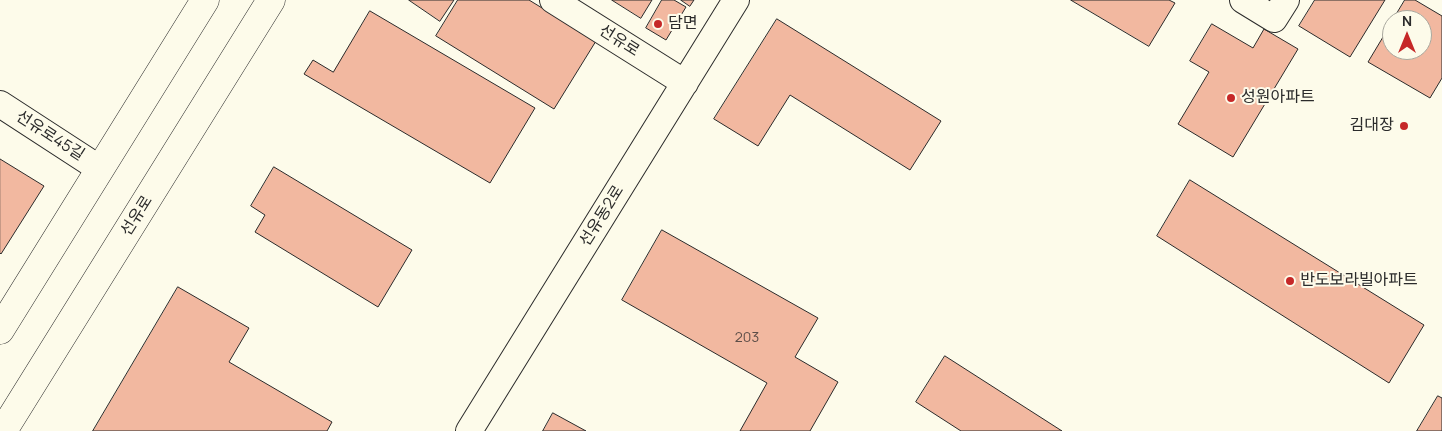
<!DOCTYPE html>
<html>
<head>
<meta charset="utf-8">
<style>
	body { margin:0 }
	#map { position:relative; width:1442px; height:431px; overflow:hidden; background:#fdfbea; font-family:Manrope,sans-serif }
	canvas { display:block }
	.north { position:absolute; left:1382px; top:10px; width:50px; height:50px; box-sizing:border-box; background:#fdfbea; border:1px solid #a9a89e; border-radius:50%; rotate:0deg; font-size:14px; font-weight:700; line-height:20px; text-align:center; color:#2b2b2b }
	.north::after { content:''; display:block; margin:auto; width:18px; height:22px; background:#c62828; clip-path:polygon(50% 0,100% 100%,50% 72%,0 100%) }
</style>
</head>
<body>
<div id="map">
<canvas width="1442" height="431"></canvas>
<div class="north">N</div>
</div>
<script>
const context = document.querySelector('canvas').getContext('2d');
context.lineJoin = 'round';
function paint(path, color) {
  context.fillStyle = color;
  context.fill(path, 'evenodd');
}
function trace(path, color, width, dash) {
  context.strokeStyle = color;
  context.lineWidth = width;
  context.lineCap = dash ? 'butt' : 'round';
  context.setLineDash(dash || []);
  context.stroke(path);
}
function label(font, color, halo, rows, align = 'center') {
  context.font = font + ' Manrope,"Noto Sans KR",sans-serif';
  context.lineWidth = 4;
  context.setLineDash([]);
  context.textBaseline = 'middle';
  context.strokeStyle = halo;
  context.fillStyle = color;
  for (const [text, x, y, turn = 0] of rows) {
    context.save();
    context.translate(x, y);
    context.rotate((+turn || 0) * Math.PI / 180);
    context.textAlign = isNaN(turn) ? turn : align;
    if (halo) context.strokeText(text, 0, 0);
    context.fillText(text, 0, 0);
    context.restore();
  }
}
const building = new Path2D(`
	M409 0H454L440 21Z
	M458 0H529L596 41 554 109 436 36Z
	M612 0H652L641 18Z
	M662 0H674L686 7 666 40 646 28Z
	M681 0H694L690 6Z
	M1071 0H1169L1175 3 1149 46Z
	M1315 0H1385L1350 57 1299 26Z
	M1405 0H1415L1442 16V78L1430 98 1368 62 1392 22V50H1422V20H1393Z
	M370 11 535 108 490 183 304 74 313 60 333 72Z
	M777 19 941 121 910 170 790 95 758 146 714 119Z
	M1212 24 1253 48 1264 29 1298 49 1233 157 1178 124 1209 72 1190 61Z
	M0 159 44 186 1 254 0 253Z
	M274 167 412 250 378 307 255 232 265 215 251 206Z
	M1190 180 1424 325 1389 383 1157 236Z
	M662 230 818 318 795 357 838 382 810 431H740L767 383 622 300Z
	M178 287 249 328 229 362 332 422 327 431H93Z
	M945 356 1062 431H961L916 402Z
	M1438 396 1442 398V431H1417Z
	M553 413 586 431H543Z`);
const minor = new Path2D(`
	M553 0 685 83
	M1243 0 1274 19 1286 0
	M0 104 100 169
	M469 431 736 0`);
const major = new Path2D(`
	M0 330 205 0
	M3 431 271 0`);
const markers = [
	[658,24,5,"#c62828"],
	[1231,98,5,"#c62828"],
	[1404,126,5,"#c62828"],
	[1290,281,5,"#c62828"]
];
const numberNames = [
	["203",747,338]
];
const poiNames = [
	["담면",668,24],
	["성원아파트",1241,98],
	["김대장",1394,126,"right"],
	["반도보라빌아파트",1300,281]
];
const streetNames = [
	["선유로",619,41,32],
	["선유로45길",50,136,33],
	["선유로",137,216,-58],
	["선유동2로",602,216,-58]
];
paint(building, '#f2b8a0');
trace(building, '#2b2b2b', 1);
trace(minor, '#2b2b2b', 28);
trace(major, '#2b2b2b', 29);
trace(minor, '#fdfbea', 26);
trace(major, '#fdfbea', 28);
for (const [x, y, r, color] of markers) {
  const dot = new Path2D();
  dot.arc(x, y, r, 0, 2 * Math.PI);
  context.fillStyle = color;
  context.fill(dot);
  trace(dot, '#fdfbea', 2);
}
label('14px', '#5d4e48', null, numberNames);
label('16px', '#2b2b2b', '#fdfbea', poiNames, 'left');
label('16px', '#2b2b2b', '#fdfbea', streetNames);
</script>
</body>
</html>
